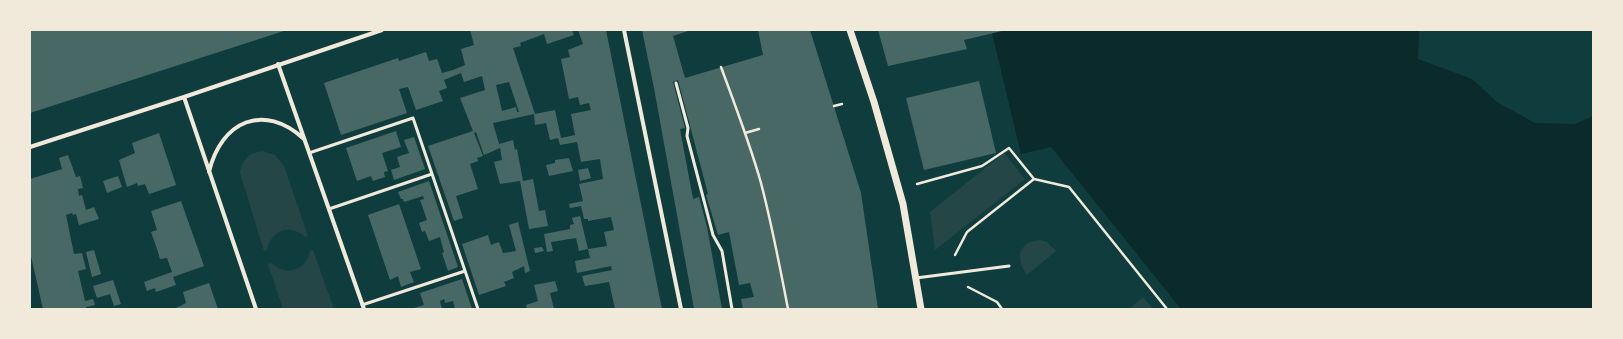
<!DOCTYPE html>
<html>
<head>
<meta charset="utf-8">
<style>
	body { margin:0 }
	#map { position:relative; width:1623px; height:339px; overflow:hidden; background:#0f3d3e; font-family:"PT Sans Narrow",sans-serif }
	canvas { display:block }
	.frame { position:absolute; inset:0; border:31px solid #f1e9da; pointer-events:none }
</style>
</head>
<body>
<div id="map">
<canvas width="1623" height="339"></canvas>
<div class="frame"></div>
</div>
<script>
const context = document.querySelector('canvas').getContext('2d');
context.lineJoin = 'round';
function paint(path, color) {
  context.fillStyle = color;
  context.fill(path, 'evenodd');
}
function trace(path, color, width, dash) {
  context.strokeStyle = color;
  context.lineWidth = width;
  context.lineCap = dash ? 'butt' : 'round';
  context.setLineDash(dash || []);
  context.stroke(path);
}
const green = new Path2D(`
	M262 151 275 155 284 166 308 236 305 237C290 223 271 230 267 250L264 251 240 173C242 159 249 153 262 151Z
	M1004 153 1025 179 935 250 930 212Z
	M1040 240 1047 242 1056 251 1027 275C1015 258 1018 242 1040 240Z
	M313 250 334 309H283L268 264 272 263C286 277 306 271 310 251Z
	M1143 297 1153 309H1129Z`);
const water = new Path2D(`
	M1005 30H1419L1418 59 1472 79 1497 102 1535 123 1575 124 1593 116V309H1181L1051 147 1021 154 992 33Z`);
const building = new Path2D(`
	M30 30H287L30 113Z
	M470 30H572L574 35 547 44 544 34 520 43 521 46 513 48 535 114 555 110 561 138 575 135 571 114 591 110 589 103 580 105 578 97 569 99 561 59 570 57 568 50 583 44 578 30H606L662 309H615L609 282 585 286 582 276 612 270 611 266 577 273 575 261 590 258 588 249 607 246 604 232 614 230 611 217 588 221V219H584L581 206 570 208 569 204 583 201 579 184 603 179 600 159 581 162 577 142 560 145 558 138 550 140 546 123 535 125 534 114 493 123 499 144 513 140 515 150 517 149 523 181 533 179 539 211 545 210 548 226 529 229 520 181 500 184 494 162 502 160 500 148 484 155 476 132 474 133 483 156 477 158 478 161 470 164 478 189 456 196 463 218 454 221 428 146 473 131 460 98 485 90 482 76 464 82 461 73 444 80 447 88 439 91 443 101 416 110 408 87 399 89 407 113 341 135 324 83 398 58 399 61 426 52 429 61 437 59 442 73 453 70 465 65 461 49 474 45ZM509 82 519 112H517L516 107 502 111 496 85Z
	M642 30H691L673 36 685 78 763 55 758 30H810L861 193 878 309H743L741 299 754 297 750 283 739 285 729 232 718 235 706 195 708 194 678 80 673 82 685 128 680 129 693 199 699 197 707 227 722 309H694L654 88Z
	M878 30H1002V31L964 40 967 49 888 66Z
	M979 81 996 153 924 170 906 98Z
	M396 131 401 147 382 153 388 171 384 172 385 177 373 181 371 176 357 181 346 148Z
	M159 133 176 185 149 194 145 184 138 186 137 183 127 187 119 160 135 153 132 143Z
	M414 137 425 169 394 180 391 170 400 167 397 157 409 153 404 140Z
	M68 155 76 177 80 176 83 188 78 189 79 196 82 195 86 210 94 207 99 219 79 225 76 214 73 215 72 213 66 215 74 254 82 253 86 269 78 271 85 301 93 299 95 305 86 307V309H43L30 252V179L62 169 59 158Z
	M569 158 573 171 549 176 546 165 555 163V160Z
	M588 168 591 178 580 181 578 170Z
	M118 176 122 187 107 193 103 181Z
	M429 181 458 267 448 271 442 253 444 252 443 249 440 237 429 241 425 231 422 232 419 223 427 220 420 200 424 199 423 196 404 202 403 199H401L398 192Z
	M181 201 204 266 173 277 176 285 156 292 155 288 147 291 144 282 172 272 167 258 160 259 156 246 151 232 157 230 151 211Z
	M399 204 421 269 410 272 414 282 401 287 398 276 390 280 368 215Z
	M580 216 588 249 579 251 576 238 551 242 553 251 547 252 544 234 570 229V225L574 224 572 218Z
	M518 222 530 271 525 273 524 266 512 272 514 278 504 282 506 286 479 295 462 244 488 235 491 245 499 242 503 253 516 251 509 225Z
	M542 247 544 251 535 253 534 248Z
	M94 250 101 274 92 277 86 252Z
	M462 279 472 309H455L453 301 445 303 444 299 440 301 442 309H411L424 305 420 293Z
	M113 280 121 304 114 306 110 294 97 298 93 286Z
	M555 281 558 291 550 293 554 309H527L526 305 538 301 534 285Z
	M209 283 218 309H174L186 303 183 292Z`);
const path = new Path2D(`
	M721 67C735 105 750 144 761 183 772 225 780 267 788 309
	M834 106 842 104
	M745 133 759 129
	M917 184 982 166 1009 148 1034 179 1069 187 1167 309
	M955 255 967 232 1034 179
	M968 287 997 302 1002 309`);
const service = new Path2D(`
	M676 83 688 128 687 136 713 235 722 251 732 309
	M309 153 413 118 478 309
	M329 209 432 174
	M916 278 1009 266
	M362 305 465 271`);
const minor = new Path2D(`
	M624 30 681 309
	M278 64 364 309
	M184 97 256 309
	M30 147 184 97 382 30
	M209 172C221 121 264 102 304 139`);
const tertiary = new Path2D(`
	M850 30 874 102 903 204 921 309`);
paint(green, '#244646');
paint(water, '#0a2a2b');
paint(building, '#486865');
trace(path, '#f1e9da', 2.5);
trace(service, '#f1e9da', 3);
trace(minor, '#f1e9da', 4);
trace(tertiary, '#f1e9da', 7);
</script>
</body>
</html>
